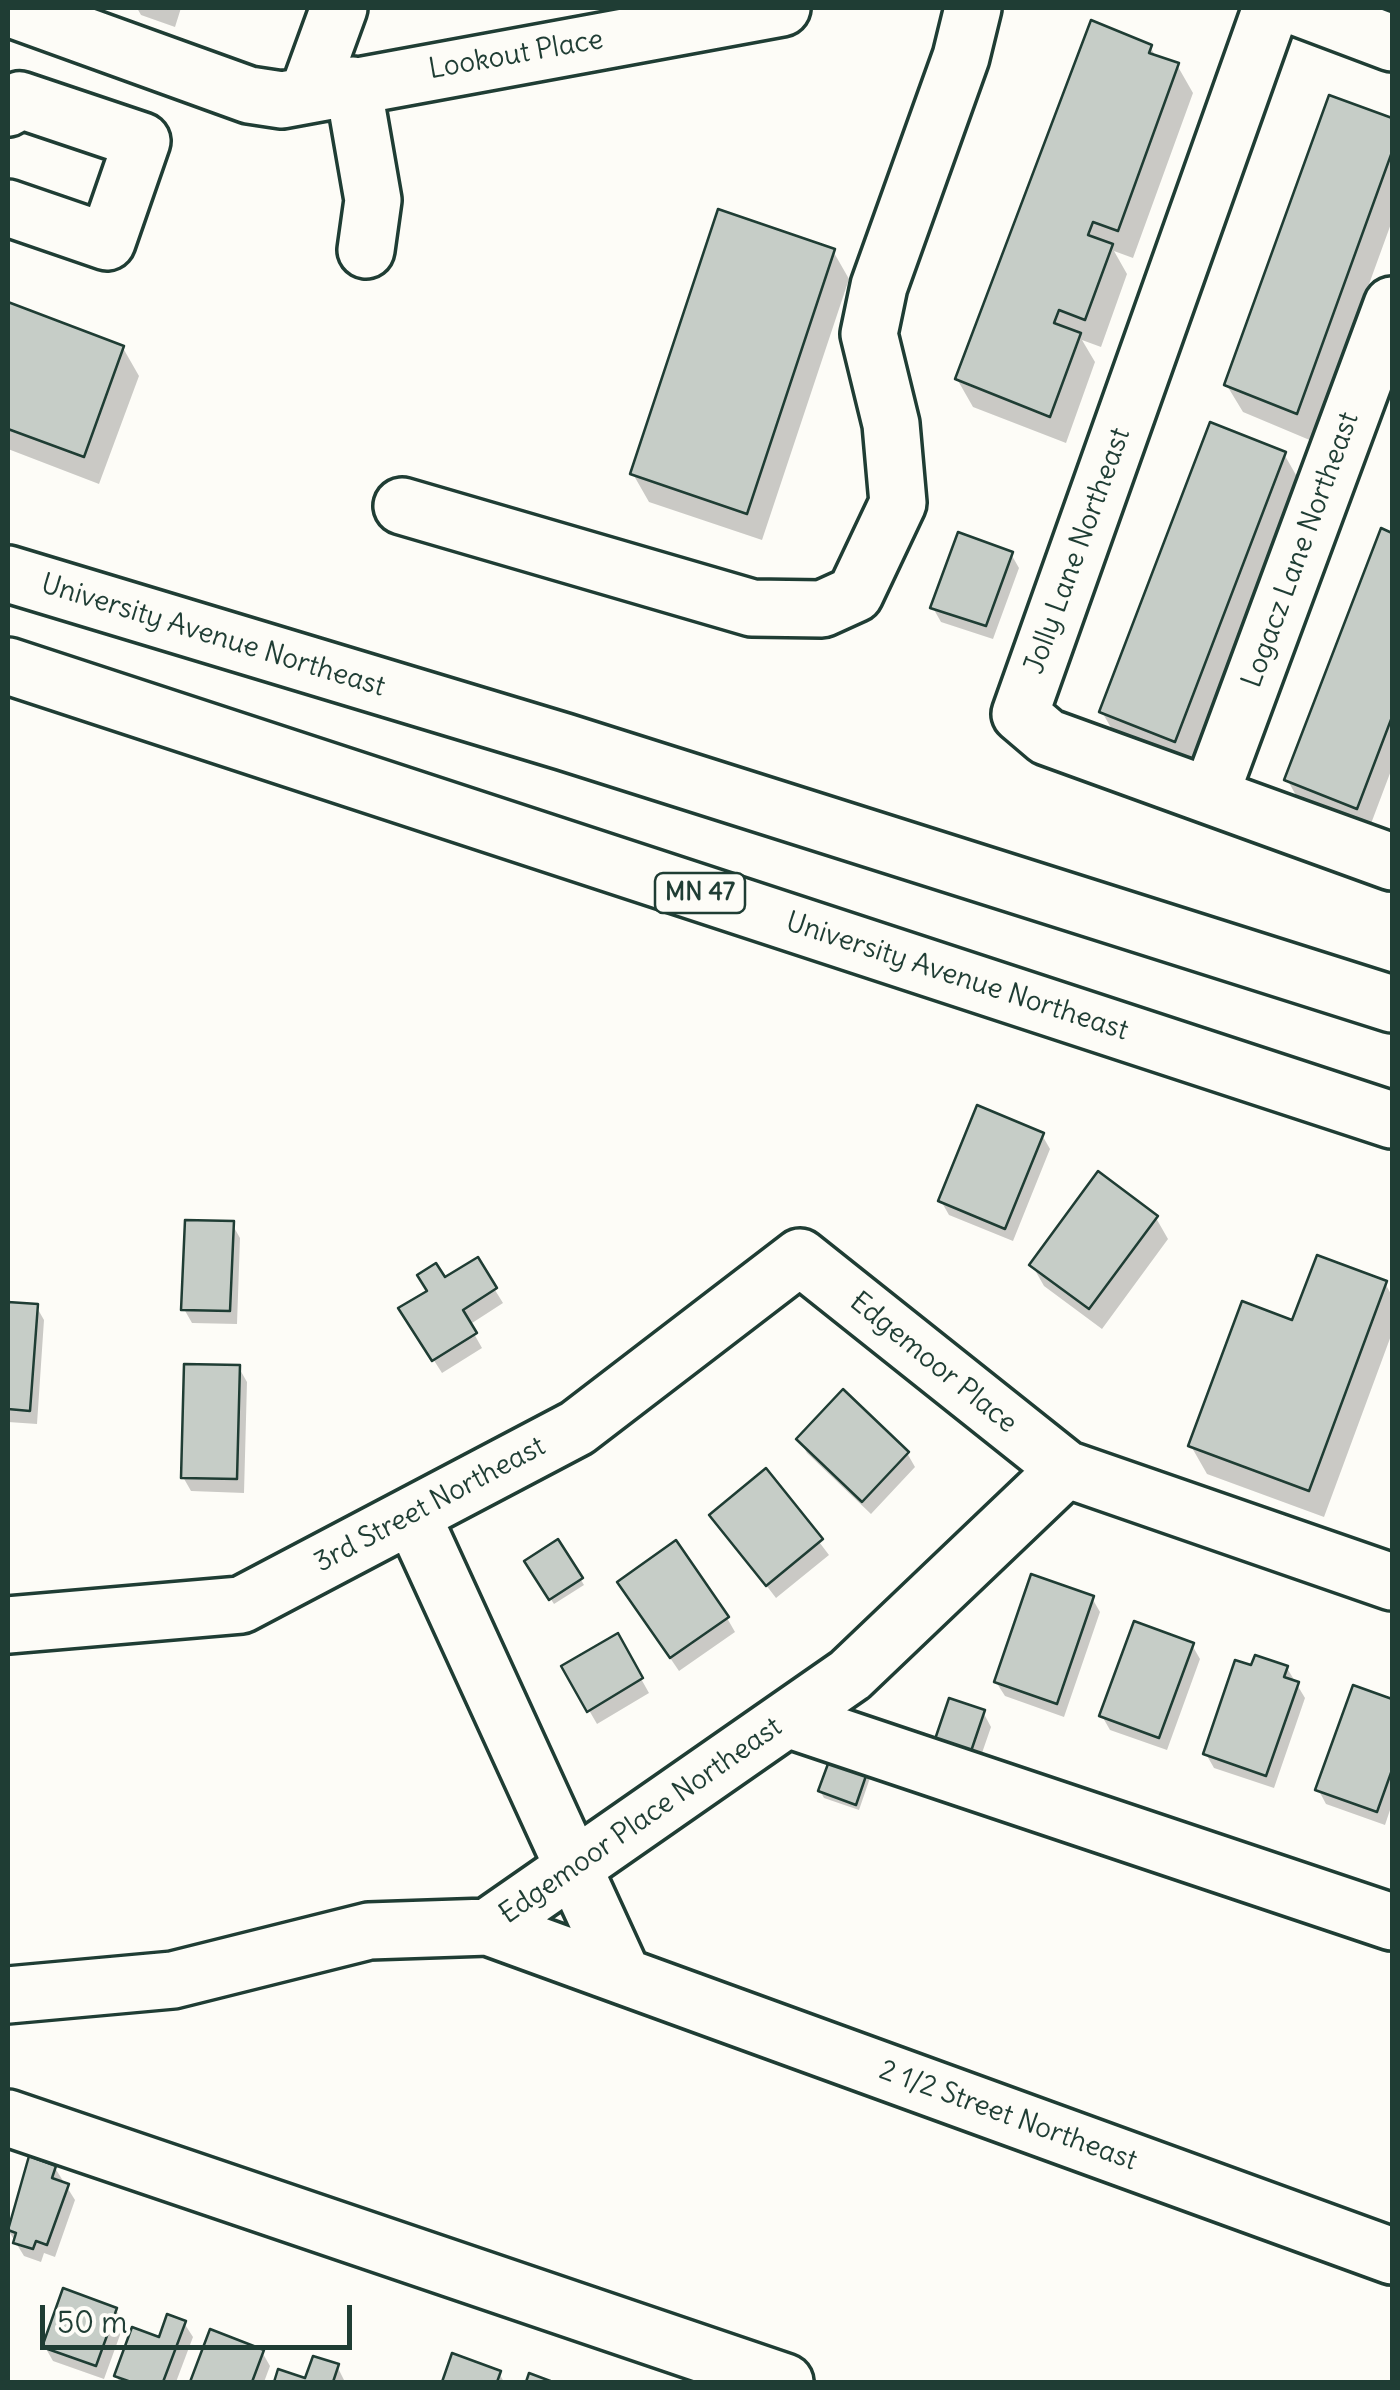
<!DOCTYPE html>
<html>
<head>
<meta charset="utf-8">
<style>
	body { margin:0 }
	#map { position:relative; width:1400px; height:2390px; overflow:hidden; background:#fdfcf7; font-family:Delius,sans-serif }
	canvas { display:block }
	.frame { position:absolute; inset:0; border:10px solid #1f3d34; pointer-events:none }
	.scale { position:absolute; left:40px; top:2305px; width:312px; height:45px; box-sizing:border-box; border:5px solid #1f3d34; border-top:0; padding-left:12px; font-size:30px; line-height:35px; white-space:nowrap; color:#1f3d34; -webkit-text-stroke:8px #fdfcf7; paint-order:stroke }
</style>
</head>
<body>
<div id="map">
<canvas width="1400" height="2390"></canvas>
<div class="frame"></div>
<div class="scale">50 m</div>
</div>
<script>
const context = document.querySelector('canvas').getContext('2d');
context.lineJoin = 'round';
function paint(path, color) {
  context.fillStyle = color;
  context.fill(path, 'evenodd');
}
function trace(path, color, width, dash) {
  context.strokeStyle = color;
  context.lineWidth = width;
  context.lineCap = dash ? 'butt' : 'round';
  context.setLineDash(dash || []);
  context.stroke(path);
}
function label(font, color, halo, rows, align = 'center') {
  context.font = font + ' Delius,sans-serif';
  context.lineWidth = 10;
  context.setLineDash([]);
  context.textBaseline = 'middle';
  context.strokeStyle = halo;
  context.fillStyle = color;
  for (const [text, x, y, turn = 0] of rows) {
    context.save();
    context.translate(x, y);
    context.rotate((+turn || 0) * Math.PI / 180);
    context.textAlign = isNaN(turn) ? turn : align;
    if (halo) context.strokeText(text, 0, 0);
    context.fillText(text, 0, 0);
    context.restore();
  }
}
const shadow = new Path2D(`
	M137 8H181L175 27 141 15Z
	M1150 47 1157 58 1177 65 1193 93 1133 258 1114 251 1127 274 1101 347 1082 340 1095 362 1066 443 973 407 957 379Z
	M1331 98 1392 121V221L1312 441 1243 412 1226 384Z
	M833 251 849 279 762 540 649 502 633 474Z
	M8 305 123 348 139 376 99 484 8 449Z
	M1284 454 1300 482 1190 769 1118 740 1102 712Z
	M1382 532 1392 535V768L1369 829 1299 801 1287 779Z
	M1011 554 1019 568 993 639 941 622 933 608Z
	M1042 1135 1050 1149 1013 1241 949 1215 941 1201Z
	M1156 1218 1168 1239 1102 1329 1044 1286 1032 1265Z
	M232 1224 240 1238 237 1324 192 1323 184 1309Z
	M477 1261 503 1303 469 1325 482 1348 442 1373 410 1323 430 1292Z
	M1385 1283 1392 1296V1333L1324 1517 1207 1474 1191 1446Z
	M8 1304 36 1306 44 1320 37 1424 8 1422Z
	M239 1368 247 1382 244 1493 191 1491 183 1477Z
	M799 1439 907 1453 915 1467 871 1514 807 1453Z
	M766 1472 829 1555 776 1598 712 1515Z
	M558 1542 584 1585 554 1604 527 1562Z
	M628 1596 727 1618 735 1632 679 1671Z
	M1092 1598 1100 1612 1064 1717 1005 1696 996 1682Z
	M617 1636 649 1693 597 1724 564 1667Z
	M1192 1645 1200 1659 1167 1750 1110 1730 1102 1716Z
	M1253 1668H1287L1305 1698 1274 1788 1214 1768 1206 1754Z
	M1354 1688 1392 1702V1804L1385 1825 1326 1804 1318 1789Z
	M983 1712 991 1727 973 1779 941 1767Z
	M833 1756 871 1775 859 1810 824 1798 820 1791Z
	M31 2159 55 2168 75 2200 55 2257 44 2253 41 2262 24 2256 8 2230Z
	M116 2310 124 2324 104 2379 53 2361 45 2347Z
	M184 2323 193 2337 176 2382H120L116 2376Z
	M211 2333 262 2352 270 2366 264 2382H192Z
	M453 2357 499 2373 504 2382H444Z
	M337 2366 345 2382H276L280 2372 307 2381Z`);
const building = new Path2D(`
	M1091 20 1152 45 1149 53 1179 63 1118 231 1093 222 1088 235 1113 244 1085 320 1059 310 1054 323 1081 333 1050 417 955 379Z
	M1329 95 1392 118V152L1297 414 1224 385Z
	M718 209 835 249 747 514 630 474Z
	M8 302 124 346 84 457 8 429Z
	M1210 422 1286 452 1175 742 1099 712Z
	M1381 528 1392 533V717L1357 809 1284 780Z
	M958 532 1013 552 986 626 930 608Z
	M977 1105 1044 1133 1005 1229 938 1201Z
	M1098 1171 1158 1216 1089 1309 1029 1265Z
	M185 1220 234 1221 230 1311 181 1310Z
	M1317 1255 1387 1281 1309 1491 1188 1446 1242 1301 1292 1320Z
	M478 1257 497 1288 463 1310 477 1333 432 1361 398 1308 427 1291 417 1275 436 1263 445 1277Z
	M8 1302 38 1304 30 1411 8 1409Z
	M184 1364 240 1365 237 1479 181 1478Z
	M843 1389 909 1452 862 1502 796 1439Z
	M766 1468 823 1539 766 1586 709 1515Z
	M558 1539 583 1578 549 1600 524 1561Z
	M676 1540 729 1617 670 1658 617 1582Z
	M1031 1574 1094 1596 1057 1704 994 1682Z
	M1134 1621 1194 1643 1159 1738 1099 1716Z
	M618 1633 643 1678 587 1712 561 1666Z
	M1255 1655 1288 1666 1284 1677 1299 1682 1266 1776 1203 1754 1235 1660 1251 1665Z
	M1353 1685 1392 1699V1770L1377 1812 1315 1790Z
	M949 1698 985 1710 966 1766 930 1754Z
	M832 1753 869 1767 856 1805 818 1791Z
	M29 2156 56 2166 52 2178 69 2184 47 2245 36 2241 33 2249 13 2243 16 2233 8 2230Z
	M63 2288 117 2308 96 2366 42 2347Z
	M167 2314 186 2321 163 2382H131L114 2376 132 2327 159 2337Z
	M210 2329 264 2350 252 2382H190Z
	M452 2353 501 2371 497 2382H442Z
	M313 2356 339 2364 333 2382H274L278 2369 305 2378Z
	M529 2373 553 2382H526Z`);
const minor = new Path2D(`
	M8 8 249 95 282 100 782 8
	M1271 8 1020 714 1047 737 1392 862
	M1299 8 1392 43
	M353 85 373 200 366 250
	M308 93 339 8
	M8 108 20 100 142 141 107 242 8 208
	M402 506 752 608 822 609 855 594 898 503 891 424 869 334 879 286 961 57 973 8
	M1210 796 1392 305
	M412 1515 623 1976
	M8 1625 241 1605 577 1428 800 1257 1066 1469 1392 1582
	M787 1719 1392 1922
	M488 1927 1392 2256
	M8 1995 173 1980 369 1931 488 1927 850 1675 1066 1469
	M8 2118 785 2382`);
const major = new Path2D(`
	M8 574 565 742 1392 1004
	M8 666 1392 1120`);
const shields = [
	[700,893,90]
];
const shieldNames = [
	["MN 47",700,893]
];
const streetNames = [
	["Lookout Place",516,55,-10],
	["Logacz Lane Northeast",1301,550,-70],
	["Jolly Lane Northeast",1078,551,-70],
	["University Avenue Northeast",213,636,17],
	["University Avenue Northeast",957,977,18],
	["Edgemoor Place",933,1363,39],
	["3rd Street Northeast",430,1505,-28],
	["Edgemoor Place Northeast",641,1821,-35],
	["2 1/2 Street Northeast",1008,2116,20]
];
paint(shadow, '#0003');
paint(building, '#c6cdc7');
trace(building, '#1f3d34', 2.5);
trace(minor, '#1f3d34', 62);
trace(major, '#1f3d34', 62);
trace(minor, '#fdfcf7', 55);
trace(major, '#fdfcf7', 55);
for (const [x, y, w] of shields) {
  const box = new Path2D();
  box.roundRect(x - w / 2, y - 20, w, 40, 8);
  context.fillStyle = '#fdfcf7';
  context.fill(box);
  trace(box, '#1f3d34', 2.5);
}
label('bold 25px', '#1f3d34', null, shieldNames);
label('28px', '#1f3d34', '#fdfcf7', streetNames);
</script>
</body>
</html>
